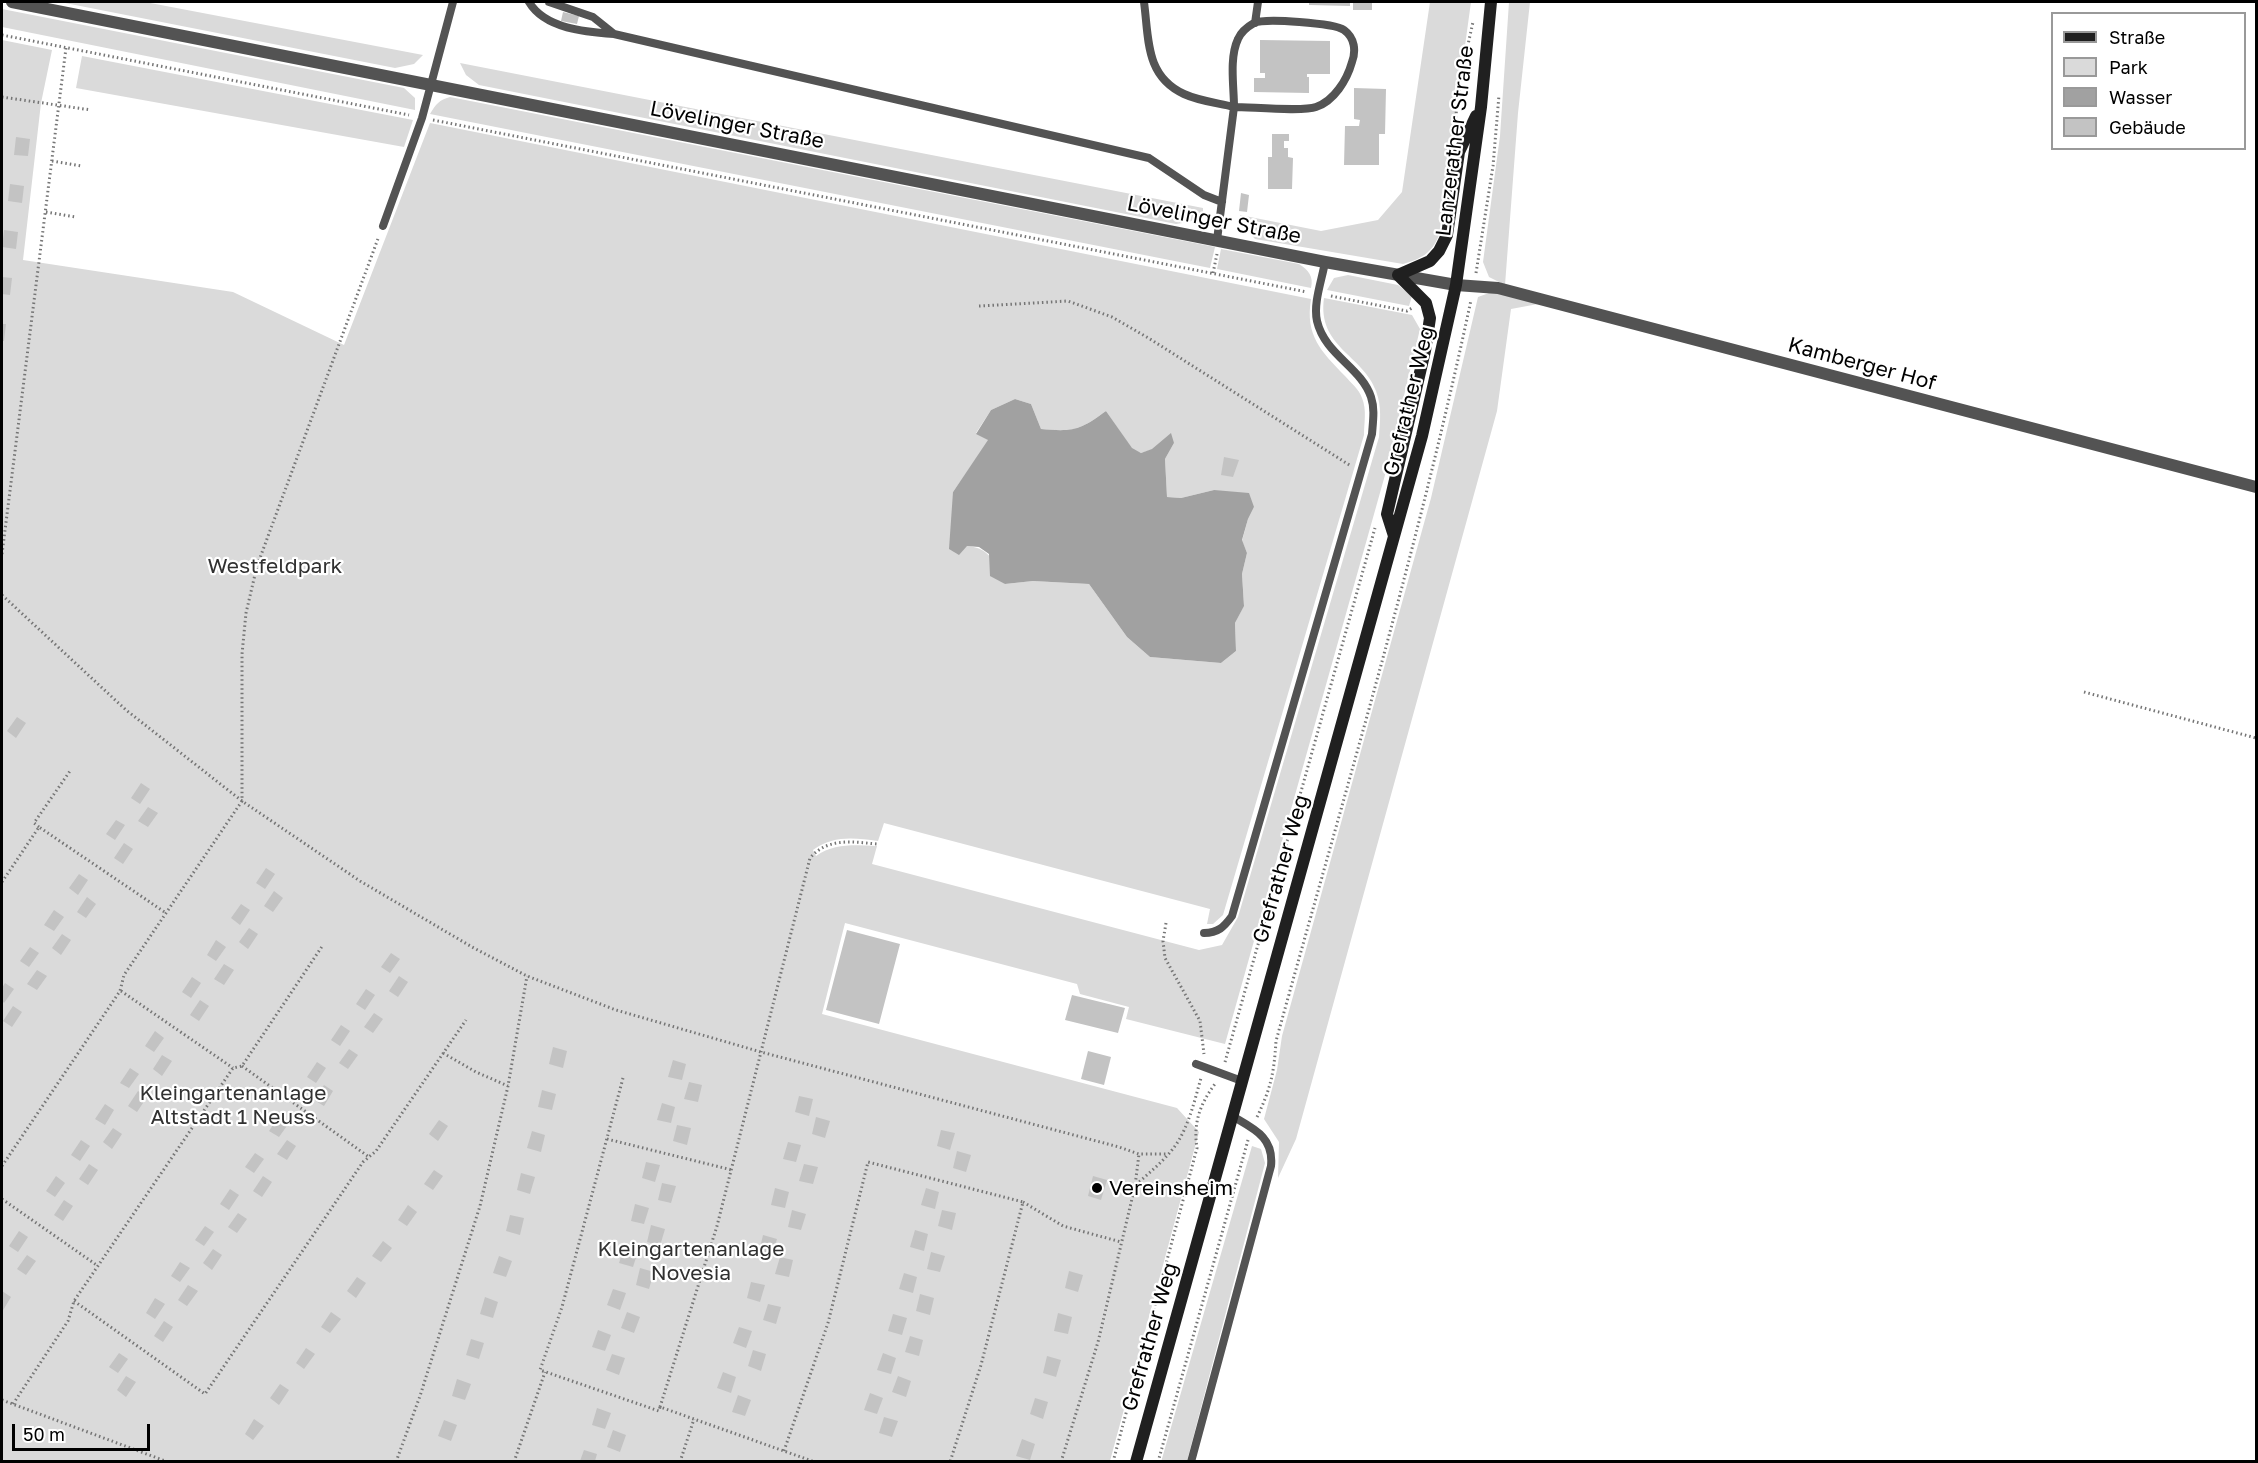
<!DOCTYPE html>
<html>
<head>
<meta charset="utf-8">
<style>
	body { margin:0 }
	#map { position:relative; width:2258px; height:1463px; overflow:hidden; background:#fff; font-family:"Golos Text",sans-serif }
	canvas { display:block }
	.frame { position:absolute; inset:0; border:3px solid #000; pointer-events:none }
	.legend { position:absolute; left:2051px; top:12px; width:195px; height:138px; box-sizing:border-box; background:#fff; border:2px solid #999; margin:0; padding:8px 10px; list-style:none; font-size:18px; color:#000 }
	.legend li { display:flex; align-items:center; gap:12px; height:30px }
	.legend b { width:30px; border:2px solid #999 }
	.scale { position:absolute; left:12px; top:1424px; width:138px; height:27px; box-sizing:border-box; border:3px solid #000; border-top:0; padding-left:8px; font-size:18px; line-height:21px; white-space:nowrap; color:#000; -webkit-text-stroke:4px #fff; paint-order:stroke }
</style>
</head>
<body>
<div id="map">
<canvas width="2258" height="1463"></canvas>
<div class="frame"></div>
<ul class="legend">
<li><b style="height:8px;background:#202020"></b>Straße</li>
<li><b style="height:16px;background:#dadada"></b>Park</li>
<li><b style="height:16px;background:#a1a1a1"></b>Wasser</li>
<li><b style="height:16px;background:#c3c3c3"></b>Gebäude</li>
</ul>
<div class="scale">50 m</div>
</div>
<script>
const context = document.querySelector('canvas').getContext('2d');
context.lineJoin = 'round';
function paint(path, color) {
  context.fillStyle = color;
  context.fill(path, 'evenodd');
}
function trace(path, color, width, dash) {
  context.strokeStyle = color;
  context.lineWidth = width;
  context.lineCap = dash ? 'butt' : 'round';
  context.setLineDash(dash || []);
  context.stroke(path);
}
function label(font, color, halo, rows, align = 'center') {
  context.font = font + ' "Golos Text",sans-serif';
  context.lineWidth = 4.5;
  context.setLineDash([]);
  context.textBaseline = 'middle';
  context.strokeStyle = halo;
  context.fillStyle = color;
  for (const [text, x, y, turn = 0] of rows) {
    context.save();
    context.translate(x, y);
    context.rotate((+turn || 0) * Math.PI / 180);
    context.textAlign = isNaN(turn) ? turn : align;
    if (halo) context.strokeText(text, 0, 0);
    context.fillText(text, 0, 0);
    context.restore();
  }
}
const green = new Path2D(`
	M60 2H145L423 55 414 64 395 68Z
	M1430 2H1471L1439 235C1432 253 1421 259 1403 264L1255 239 1242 225 1240 215 1321 231 1378 220 1402 192Z
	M1509 2H1530L1518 113 1505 285 1489 277 1483 262 1500 136Z
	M2 9 404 88 415 98V110L2 27Z
	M2 40 52 50 41 103 23 260 233 292 344 345 430 123 1311 299C1305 336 1321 351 1345 376 1351 383 1359 389 1362 398 1367 410 1364 423 1364 435L1223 915 1213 924H1207L1210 909 884 823 878 841C855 838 833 835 813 850L816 856C834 843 856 845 877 846L872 864 1199 950 1222 945 1238 917 1379 437C1380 421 1382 407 1376 391 1363 355 1317 347 1324 298L1412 315 1420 329 1385 475 1225 1044 1126 1019 1129 1007 1080 994 1077 984 845 923 822 1014 1177 1108 1199 1132 1110 1461H2ZM1015 399 1031 404 1041 429C1074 432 1080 430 1106 411L1132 449 1141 453 1174 443 1165 459 1167 497 1181 498 1214 490 1254 507 1248 519 1242 541 1247 553 1242 574 1244 605 1235 623 1236 651 1221 663 1150 657 1127 637 1089 584 1033 581 1005 584C994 564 992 548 967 546L953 492 989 440 976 433 991 410Z
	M82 56 413 120 404 147 76 88Z
	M460 63 1203 208V215L1189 222 1176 224 479 85 466 75Z
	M450 97 1215 247 1210 268 430 114C436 104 439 100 450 97Z
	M1221 249 1299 264C1308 270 1314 276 1311 288L1217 269Z
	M1348 275 1398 285 1412 296 1409 306 1327 290 1334 278Z
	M1489 293H1497L1538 304 1511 309 1497 411 1296 1139 1278 1178 1279 1142 1264 1119 1277 1070 1282 1036 1431 498 1478 297Z
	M1252 1146 1261 1149 1265 1163 1187 1461 1161 1462Z`);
const water = new Path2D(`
	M1015 399 1031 404 1041 429C1074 432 1080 430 1106 411L1132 448 1141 453 1152 449 1171 433 1174 443 1165 459 1167 497 1181 498 1214 490 1249 493 1254 507 1248 519 1242 540 1247 553 1242 574 1244 606 1235 623 1236 651 1221 663 1150 657 1127 637 1089 584 1033 581 1005 584 990 576 989 554 979 547 967 546 959 555 949 549 953 492 988 440 976 434 991 410Z`);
const building = new Path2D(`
	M1309 2H1350V6L1309 5Z
	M1353 2H1372V10H1353Z
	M563 12 579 16 577 24 561 21Z
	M1260 40 1330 41V74H1307V77H1309V93L1254 92V78H1265V73H1260Z
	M1354 88 1386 89 1385 134H1379V165H1344L1345 126H1359L1360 120 1354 119Z
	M1272 134H1289V141H1284V148H1288V157L1293 158 1292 189H1268V157H1272Z
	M16 137 30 139 28 156 14 155Z
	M10 184 24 186 22 203 8 201Z
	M1241 193 1249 195 1247 212 1239 211Z
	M4 230 18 232 16 249 2 247Z
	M2 277 12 278 10 295 2 294Z
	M2 324H6L4 341H2Z
	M1224 457 1239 460 1233 477 1221 475Z
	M17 717 26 723 16 738 7 731Z
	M141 783 150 789 140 804 131 798Z
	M148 807 158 813 148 827 138 821Z
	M116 820 125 825 115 840 106 834Z
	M124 843 133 849 123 864 114 858Z
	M266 868 275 874 265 889 256 883Z
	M79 874 88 880 78 895 69 888Z
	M274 891 283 898 273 912 264 906Z
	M87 897 96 904 86 918 77 912Z
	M241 904 250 910 240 925 231 918Z
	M54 910 64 917 54 931 44 925Z
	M249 928 258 934 248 949 239 942Z
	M847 930 900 944 879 1024 826 1010Z
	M62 934 71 940 61 955 52 948Z
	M216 940 226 947 216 961 207 955Z
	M30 947 39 953 29 967 20 961Z
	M391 953 400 959 390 973 381 967Z
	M224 964 234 970 224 985 214 979Z
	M37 970 47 976 37 990 27 984Z
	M399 976 408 982 398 997 389 991Z
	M192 977 201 983 191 998 182 992Z
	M5 983 14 989 4 1003 2 1001V988Z
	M366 989 375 995 365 1010 356 1004Z
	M1072 995 1125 1008 1118 1033 1065 1020Z
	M200 1000 209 1006 199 1021 190 1015Z
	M13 1006 22 1012 12 1027 3 1021Z
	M374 1013 383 1019 373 1033 364 1027Z
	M341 1025 350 1031 340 1046 331 1040Z
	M155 1031 164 1038 154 1052 145 1046Z
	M553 1047 567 1051 563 1068 549 1064Z
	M349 1049 358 1055 348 1069 339 1063Z
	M1088 1051 1111 1057 1104 1085 1081 1079Z
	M162 1055 172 1061 162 1076 153 1069Z
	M673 1060 686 1064 682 1080 668 1077Z
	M317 1062 326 1068 316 1083 307 1077Z
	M130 1068 139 1074 129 1088 120 1083Z
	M689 1082 702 1085 698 1102 684 1099Z
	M324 1085 333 1091 324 1106 314 1100Z
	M542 1090 556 1094 552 1110 538 1107Z
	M138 1091 147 1097 137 1112 128 1106Z
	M799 1096 813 1099 809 1116 795 1112Z
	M662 1103 675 1107 671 1123 657 1120Z
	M105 1104 114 1110 105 1125 95 1119Z
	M279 1116 289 1123 279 1137 269 1131Z
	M816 1117 830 1121 825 1138 812 1134Z
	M439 1120 448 1126 438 1141 429 1134Z
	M677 1125 691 1128 687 1145 673 1141Z
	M113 1128 122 1134 112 1149 103 1142Z
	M941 1130 955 1133 950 1150 937 1146Z
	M532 1131 545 1135 541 1152 527 1148Z
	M81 1140 90 1146 80 1161 71 1155Z
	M287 1140 296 1146 287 1160 277 1154Z
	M788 1142 801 1145 796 1162 783 1159Z
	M957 1151 971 1155 966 1172 953 1168Z
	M255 1153 264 1159 254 1173 245 1167Z
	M646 1162 660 1165 655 1182 642 1178Z
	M89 1164 98 1170 88 1185 79 1179Z
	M804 1164 818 1167 813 1184 799 1181Z
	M434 1170 443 1176 433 1190 424 1184Z
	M521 1173 535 1177 530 1194 517 1190Z
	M56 1176 65 1183 55 1197 46 1191Z
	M263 1176 272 1182 262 1197 253 1191Z
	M1093 1176 1107 1180 1101 1200 1088 1196Z
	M662 1183 676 1186 671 1203 658 1200Z
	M775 1188 789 1192 785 1208 771 1205Z
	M926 1188 939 1192 935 1209 921 1205Z
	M230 1189 239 1195 229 1210 220 1204Z
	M64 1200 73 1206 63 1221 54 1215Z
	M635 1204 649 1208 644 1224 631 1221Z
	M408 1205 417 1212 407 1226 398 1220Z
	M792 1210 806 1214 801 1230 788 1227Z
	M942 1210 956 1213 952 1230 938 1226Z
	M238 1213 247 1219 237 1233 228 1227Z
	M510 1215 524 1218 520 1235 506 1231Z
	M651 1225 665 1229 660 1246 647 1242Z
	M205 1226 214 1232 204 1246 195 1240Z
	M915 1230 928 1234 924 1251 910 1247Z
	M19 1231 28 1237 18 1252 9 1246Z
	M763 1235 777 1239 772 1255 759 1252Z
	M383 1241 392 1248 381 1262 372 1256Z
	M624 1247 638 1251 633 1267 619 1263Z
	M213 1249 222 1255 212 1270 203 1263Z
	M931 1252 945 1256 940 1272 927 1269Z
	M27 1255 36 1261 26 1275 17 1269Z
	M499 1256 512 1261 506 1277 493 1273Z
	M780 1257 793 1260 789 1277 775 1274Z
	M180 1262 190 1268 180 1282 171 1276Z
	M640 1268 654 1272 649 1289 636 1285Z
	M1069 1271 1083 1275 1078 1292 1065 1288Z
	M904 1273 917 1277 913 1293 899 1289Z
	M357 1277 366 1283 356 1298 347 1291Z
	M751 1282 765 1285 760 1302 747 1298Z
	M188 1285 198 1291 187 1306 178 1300Z
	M613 1289 626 1293 620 1310 607 1305Z
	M2 1291 11 1297 2 1312Z
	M920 1294 934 1298 930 1315 916 1311Z
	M485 1297 498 1302 493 1318 480 1314Z
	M155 1298 165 1304 155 1319 146 1313Z
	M768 1304 781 1307 776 1324 763 1320Z
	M331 1312 341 1319 330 1333 321 1327Z
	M627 1312 640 1317 634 1333 621 1328Z
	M1058 1313 1072 1317 1068 1334 1054 1331Z
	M893 1314 907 1318 902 1335 888 1331Z
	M164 1321 173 1327 163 1342 154 1336Z
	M739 1327 752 1331 746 1348 733 1343Z
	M598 1330 611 1335 605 1351 592 1347Z
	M910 1336 923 1340 919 1356 905 1352Z
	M471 1339 484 1343 479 1359 466 1355Z
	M306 1348 315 1354 304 1369 296 1363Z
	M753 1350 766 1354 761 1371 748 1366Z
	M119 1353 128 1359 118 1373 109 1367Z
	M883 1353 896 1358 891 1374 877 1370Z
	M612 1354 625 1358 619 1375 606 1370Z
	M1047 1356 1061 1360 1056 1377 1043 1373Z
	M723 1372 736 1377 731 1393 717 1388Z
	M126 1376 136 1382 126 1397 117 1390Z
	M898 1376 911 1381 906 1397 892 1392Z
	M457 1379 471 1384 465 1400 452 1396Z
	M280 1384 289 1390 279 1405 270 1398Z
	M870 1393 883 1398 877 1414 864 1410Z
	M738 1395 751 1400 745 1416 732 1412Z
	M1035 1398 1048 1402 1043 1419 1030 1414Z
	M597 1408 611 1413 605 1429 592 1425Z
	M884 1417 898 1421 892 1437 879 1433Z
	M254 1419 264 1426 253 1440 245 1434Z
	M444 1420 457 1425 451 1441 438 1436Z
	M613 1430 626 1435 620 1452 607 1447Z
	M1022 1439 1035 1444 1030 1460 1016 1456Z
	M584 1450 597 1454 595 1461H580Z`);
const path = new Path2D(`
	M2 35 409 115
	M2 97 91 110
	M433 120 1307 292
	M1455 122 1461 76 1473 22
	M52 161 82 166
	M46 212 75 217
	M1213 273 1217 254
	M1476 273 1493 166 1499 95
	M1331 296 1407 311 1412 308
	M979 306 1068 301 1112 317 1150 339 1351 466
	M2 554 66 48
	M2 595 126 710 242 801 360 881 472 947 527 976 616 1010 761 1052 1119 1147 1139 1154H1168
	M2084 692 2256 738
	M39 827 34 823 70 771
	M2 882 39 827 166 913
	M1166 923 1163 941 1165 958 1200 1021 1204 1054
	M121 991 233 1068
	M443 1053 476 1072 508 1086
	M1225 1062 1375 528
	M242 1066 369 1157
	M623 1078 562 1307 540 1370 659 1411 660 1407 815 1462
	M1257 1117C1271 1088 1274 1073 1276 1041 1344 795 1418 550 1471 300
	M607 1139 732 1170
	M2 1166 120 991 124 975 242 801V654L246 613 257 566 379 236
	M1136 1185C1151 1171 1168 1158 1179 1140 1190 1121 1195 1099 1201 1078
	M2 1199 98 1266
	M1023 1202 1063 1226 1121 1242
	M74 1301 205 1394 363 1162 376 1151 466 1020
	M2 1400 168 1462
	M13 1404 68 1321 74 1301 233 1068 242 1066 323 945
	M660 1407 717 1226 810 858C828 837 853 842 877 844
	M784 1451 828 1323 868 1162 1023 1202 981 1365 950 1462
	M396 1462 420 1396 480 1206 508 1086 527 976
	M514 1462 545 1372
	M680 1462 694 1419
	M1061 1462 1098 1342 1135 1186 1139 1154
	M1113 1462 1197 1148C1193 1123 1200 1104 1215 1084
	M1158 1462 1248 1140`);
const service = new Path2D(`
	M529 2C545 29 586 32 614 34L1149 158 1204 195 1222 202
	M549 2 593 17 613 33
	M1144 2C1149 39 1145 76 1184 94 1199 101 1218 103 1234 107 1234 87 1229 58 1238 39 1241 32 1247 27 1254 23 1265 18 1334 23 1344 30 1355 38 1356 51 1352 62 1347 80 1334 101 1316 107 1303 112 1251 107 1234 107L1217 240
	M1255 23 1258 2
	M383 226 422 118 453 2
	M1204 933C1218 933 1224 927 1232 916L1372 434C1373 421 1375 409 1371 397 1361 367 1325 355 1317 321 1313 303 1322 280 1325 262
	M1196 1064 1242 1081
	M1191 1462 1271 1166C1274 1137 1254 1129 1232 1116`);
const minor = new Path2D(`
	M1456 285 1498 288 2256 487`);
const tertiary = new Path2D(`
	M12 2 1325 262 1456 285`);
const secondary = new Path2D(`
	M1394 536 1387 514 1425 351 1430 318 1426 303 1398 275 1430 261 1439 251 1447 235 1459 152 1476 116
	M1136 1462 1422 436 1456 285 1481 107 1491 2`);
const markers = [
	[1097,1188,6,"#000"]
];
const streetNames = [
	["Lövelinger Straße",737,125,11],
	["Lanzerather Straße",1455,141,-83],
	["Lövelinger Straße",1214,220,11],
	["Kamberger Hof",1862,364,15],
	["Grefrather Weg",1409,401,-76],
	["Grefrather Weg",1281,869,-74],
	["Grefrather Weg",1150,1337,-74]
];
const parkNames = [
	["Westfeldpark",275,566],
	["Kleingartenanlage",233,1093],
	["Altstadt 1 Neuss",233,1117],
	["Kleingartenanlage",691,1249],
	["Novesia",691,1273]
];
const poiNames = [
	["Vereinsheim",1109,1188]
];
paint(green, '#dadada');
paint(water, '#a1a1a1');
paint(building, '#c3c3c3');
trace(path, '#757575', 3, [1.5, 3]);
trace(service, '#535353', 8);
trace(minor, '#535353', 12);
trace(tertiary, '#535353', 12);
trace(secondary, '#202020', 12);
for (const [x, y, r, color] of markers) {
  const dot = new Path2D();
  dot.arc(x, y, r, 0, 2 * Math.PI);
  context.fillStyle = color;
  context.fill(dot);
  trace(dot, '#fff', 2);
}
label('21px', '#000', '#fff', streetNames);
label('21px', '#313131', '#fff', parkNames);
label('21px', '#000', '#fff', poiNames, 'left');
</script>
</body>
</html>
